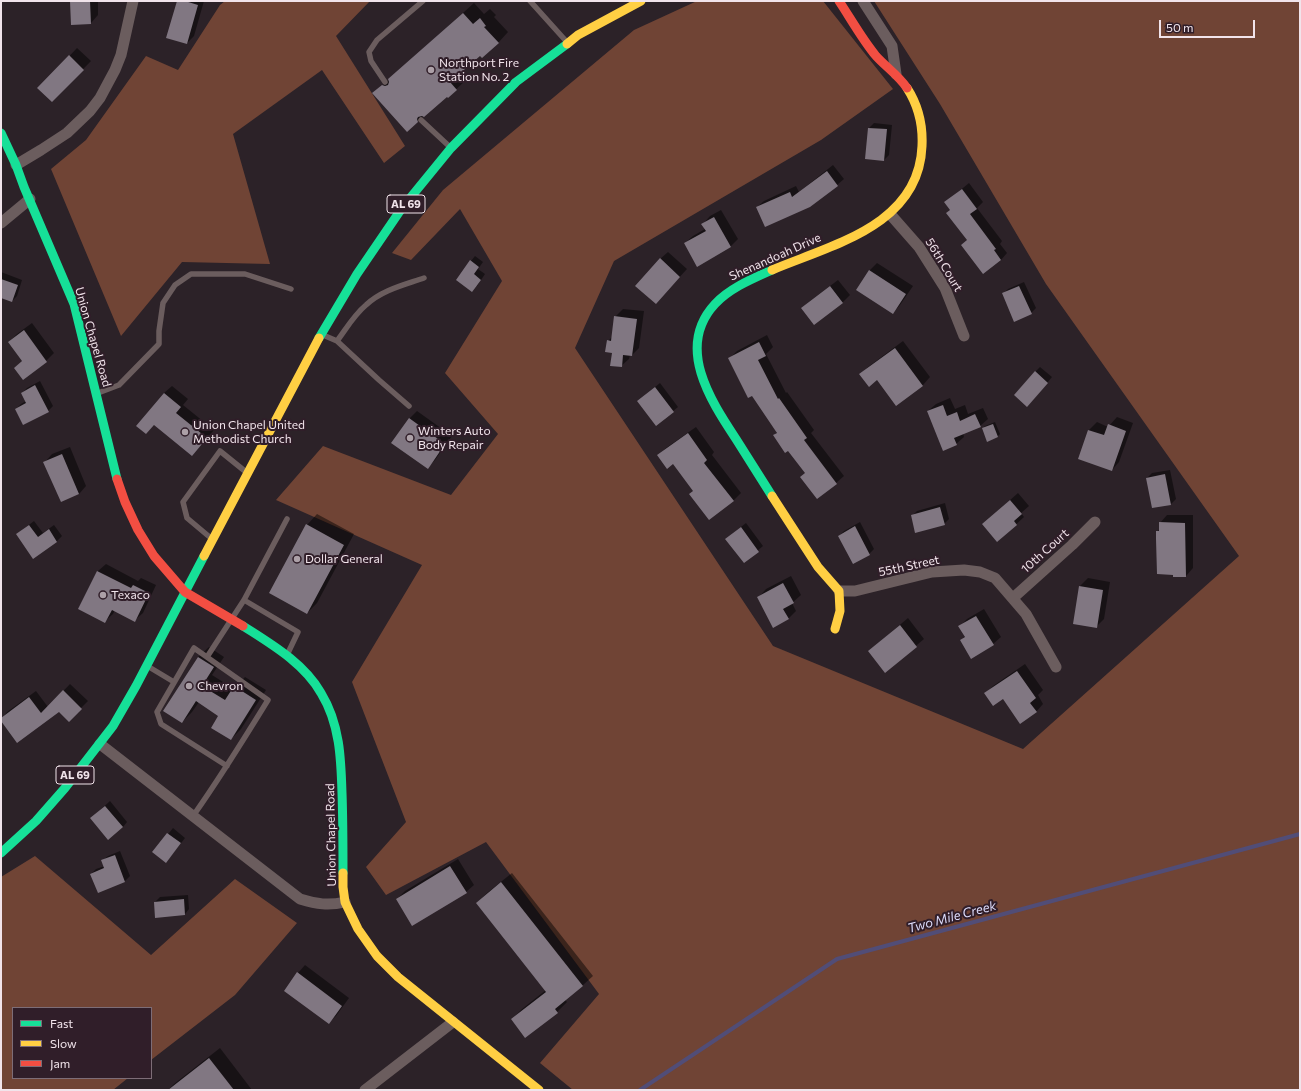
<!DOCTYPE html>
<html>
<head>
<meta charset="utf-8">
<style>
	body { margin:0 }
	#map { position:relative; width:1301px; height:1091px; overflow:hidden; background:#2c2228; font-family:Commissioner,sans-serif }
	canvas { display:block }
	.frame { position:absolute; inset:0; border:2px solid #f1e4eb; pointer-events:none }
	.legend { position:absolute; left:12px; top:1007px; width:140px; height:72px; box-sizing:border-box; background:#301e29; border:1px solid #7d6d77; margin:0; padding:5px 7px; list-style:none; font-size:12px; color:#f1e4eb }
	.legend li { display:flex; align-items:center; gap:8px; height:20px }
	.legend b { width:20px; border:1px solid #7d6d77 }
	.scale { position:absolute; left:1159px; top:20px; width:96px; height:18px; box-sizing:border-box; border:2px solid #f1e4eb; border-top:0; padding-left:5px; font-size:12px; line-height:14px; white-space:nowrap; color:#f1e4eb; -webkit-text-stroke:3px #301e29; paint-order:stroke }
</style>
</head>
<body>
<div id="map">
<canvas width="1301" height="1091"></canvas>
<div class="frame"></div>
<ul class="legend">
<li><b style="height:5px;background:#16e098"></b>Fast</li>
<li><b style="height:5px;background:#ffcf43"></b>Slow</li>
<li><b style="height:5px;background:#f24e42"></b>Jam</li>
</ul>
<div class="scale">50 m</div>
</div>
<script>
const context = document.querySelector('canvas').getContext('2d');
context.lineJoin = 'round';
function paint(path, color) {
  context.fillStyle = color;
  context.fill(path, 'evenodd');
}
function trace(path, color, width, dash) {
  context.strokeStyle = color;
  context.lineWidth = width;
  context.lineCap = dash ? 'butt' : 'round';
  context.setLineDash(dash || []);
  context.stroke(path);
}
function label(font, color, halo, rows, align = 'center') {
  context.font = font + ' Commissioner,sans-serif';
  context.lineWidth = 4;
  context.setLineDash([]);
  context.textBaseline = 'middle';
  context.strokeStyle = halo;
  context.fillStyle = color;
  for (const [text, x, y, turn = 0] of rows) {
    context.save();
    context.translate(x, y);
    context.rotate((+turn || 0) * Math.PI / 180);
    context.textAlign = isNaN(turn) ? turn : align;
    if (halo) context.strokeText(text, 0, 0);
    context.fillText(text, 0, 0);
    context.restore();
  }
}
const forest = new Path2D(`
	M225 1H370L336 36 405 146 384 163 322 70 233 134 270 264 182 262 121 336 51 169 86 140 146 56 178 70 220 5Z
	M697 1H823L893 89 821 140 614 261 575 348 773 646 1023 749 1239 556 1046 284 940 104 874 1H1300V1090H573L540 1063 599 994 486 842 386 895 366 867 406 822 352 682 422 565 276 500 323 446 451 495 498 434 445 373 502 281 460 209 411 260 392 253 443 190 634 30Z
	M35 856 151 955 235 879 297 923 235 995 151 1060V1008H13V1078H128L113 1090H1V877Z`);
const shadow = new Path2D(`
	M71 1H98V15L91 23Z
	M178 1H204L194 36 187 43Z
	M474 3 484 14 490 9 496 15 494 17 508 32 498 43 480 55 460 72 467 79 448 97 447 95 417 122 374 93Z
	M77 48 91 61 52 101 39 88Z
	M874 123 892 125 889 155 884 160 869 128Z
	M833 165 844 179 837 185 757 207 764 201 796 186 799 192Z
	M969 183 983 202 977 208 1002 241 1000 244 1007 253 1001 260 968 240 951 209 946 202Z
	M721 210 738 239 730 247 685 243 693 236 705 229 703 224 710 216Z
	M668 252 687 269 663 295 660 259Z
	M475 256 483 262 478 269 485 274 477 286 471 261Z
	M877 263 913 286 900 305 893 313 857 289 870 270Z
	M1 272 22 280 17 296 12 301 1 297Z
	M838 280 850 295 842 303 802 308 810 301Z
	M1024 282 1036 308 1031 313 1003 294 1008 289Z
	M623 309 644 311 639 348 632 355H630L629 359 621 366 608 341 613 336 615 317Z
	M32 323 54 353 46 361 23 378 15 368 23 360 9 342 17 334Z
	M767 335 773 347 766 354 786 393 787 392 814 430 811 433 844 476 836 483 806 472 789 449 774 435 777 432 729 359 737 351Z
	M903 341 930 377 923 385 897 404 878 379 861 374 868 367Z
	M1040 367 1052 377 1032 401 1035 372Z
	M40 381 53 406 48 411 24 424 16 409 21 404 26 401 22 393 27 388Z
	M660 383 678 407 656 425 638 401Z
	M172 386 188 399 183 405 214 430 199 447 155 424 146 433 164 393Z
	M950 398 955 409 965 405 968 414 983 408 988 419 980 426 963 433 964 437 956 444 928 411 936 404Z
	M417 411 452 436 435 460 428 467 409 419Z
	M1117 417 1133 423 1119 462 1112 470 1079 458 1089 430 1097 422 1108 427Z
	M995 422 1000 434 998 436 983 428 985 426Z
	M696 427 714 452 712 455 741 493 733 501 694 491 673 462 659 455 666 448Z
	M70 447 86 486 79 494 45 462 52 454Z
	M1170 470 1176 499 1171 504 1147 478 1152 473Z
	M1018 493 1029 506 1021 513 1024 517 998 541 991 517Z
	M945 503 949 519 944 524 912 516 917 511Z
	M317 514 354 534 317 603 307 613V525Z
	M1167 515H1193V568L1186 576 1157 532 1160 529V523Z
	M34 521 43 533 54 525 62 536 57 541 33 557 17 534Z
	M860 522 874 549 869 554 839 536 844 531Z
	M746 523 763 546 744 562 732 534Z
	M106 564 138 581 141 578 156 585 143 613 135 620 115 610 113 614 105 621 79 608 98 571Z
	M791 576 801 595 792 603 796 611 788 619 759 597 766 589Z
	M1088 578 1110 582 1104 619 1096 627 1074 623 1080 586Z
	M984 609 1001 637 993 644 961 640 965 636 960 626 967 619Z
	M908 618 924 639 885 672 869 651Z
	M209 647 224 657 212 675 234 689 245 677 266 690 241 729 231 739 220 715 199 702 192 712 182 722 198 657Z
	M1025 664 1043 690 1038 695 1043 704 1036 712 1004 698 986 693 993 686Z
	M70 684 88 701 69 720 59 711 1 720 7 712 36 691 48 707Z
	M110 801 127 822 123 827 96 814Z
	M173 828 185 838 171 856 154 852Z
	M120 851 130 876 125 881 98 892 91 874 96 869 105 866 103 860 108 856Z
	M458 859 474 885 466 892 397 899 405 891Z
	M512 873 593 976 583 985 565 1000 567 1002 557 1012 512 1019 522 1009 546 990 477 903 487 893Z
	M188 895 189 909 185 914 155 902 160 897Z
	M305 965 349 998 336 1016 328 1023 298 973Z
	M220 1048 252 1090H168L174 1084Z`);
const stream = new Path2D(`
	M640 1090 837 959 1300 834`);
const building = new Path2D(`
	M70 1H90L91 24 71 25Z
	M177 1H185L198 5 187 44 166 38Z
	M463 13 473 24 480 18 486 26 484 27 499 43 482 58 480 56 450 82 457 90 448 98 447 97 424 117 422 116 418 117 417 119 418 122 407 132 372 93 382 85 385 86 388 85 389 82 388 79Z
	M69 55 84 70 52 102 37 88Z
	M868 128 887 129 884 161 865 159Z
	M827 171 838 186 810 207 765 227 756 207 790 192 792 197Z
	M962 189 977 209 970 214 996 249 994 250 1001 260 983 274 961 245 967 240 946 213 950 210 944 202Z
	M714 217 731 247 697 267 684 243 706 231 701 224Z
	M660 258 680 277 656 304 635 286Z
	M470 260 479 267 474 274 481 280 472 292 456 280Z
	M869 270 906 294 893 314 856 290Z
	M1 279 18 285 12 302 1 298Z
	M830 286 843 303 814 325 801 308Z
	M1019 286 1032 314 1014 322 1002 293Z
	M614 316 637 319 632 356 623 355 622 367 610 366 612 353 605 352 607 340 611 341Z
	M24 330 47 362 23 380 14 368 22 361 8 342Z
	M759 342 766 356 758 360 778 399 779 398 807 438 804 440 837 484 817 499 800 477 805 473 788 451 785 453 773 435 777 433 752 396 748 398 728 358Z
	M895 348 923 386 896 406 877 380 869 387 859 374Z
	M1035 371 1048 383 1027 407 1014 395Z
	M35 385 49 412 23 425 15 409 26 403 21 393Z
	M655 387 674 412 656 426 637 401Z
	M164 393 181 407 176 413 207 438 192 456 154 425 146 434 136 426Z
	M943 405 947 416 957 412 960 421 975 414 981 427 954 438 957 445 943 451 927 411Z
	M409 418 445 444 428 469 391 443Z
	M993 424 998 437 987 442 982 428Z
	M1108 424 1126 431 1112 471 1078 459 1088 430 1104 435Z
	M688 433 707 460 704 463 734 501 709 520 689 494 693 491 673 464 667 469 657 455Z
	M62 454 79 494 61 502 43 462Z
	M1165 474 1171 505 1152 508 1146 478Z
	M1010 500 1022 514 1014 521 1017 525 997 542 982 524Z
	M940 507 945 525 915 533 911 515Z
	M1159 522 1185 523 1186 577H1173V575L1157 574 1156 539V531H1159Z
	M306 524 344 545 307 614 269 593Z
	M29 525 38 537 49 529 57 542 33 559 16 534Z
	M855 526 870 555 853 564 838 536Z
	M741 527 759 552 744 563 725 539Z
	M97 571 131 588 133 585 149 593 135 622 112 610 105 623 78 609Z
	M783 583 794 603 783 609 789 619 773 628 757 597Z
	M1079 586 1103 590 1097 628 1073 624Z
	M976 616 994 645 971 659 960 640 965 637 958 626Z
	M900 625 917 647 885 673 868 651Z
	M198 657 214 667 202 686 225 700 234 686 256 700 231 740 211 728 218 716 196 701 182 723 163 711Z
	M1017 671 1036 698 1030 703 1037 712 1020 724 1003 699 993 706 984 693Z
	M63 690 82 709 69 722 59 712 17 743 1 721V718L29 697 41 713Z
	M105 806 123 827 108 840 90 818Z
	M167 833 181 843 166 863 152 852Z
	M115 855 125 882 98 893 90 874 104 868 101 860Z
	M450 866 467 893 412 926 396 899Z
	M501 882 583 986 555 1009 558 1013 525 1038 511 1019 546 992 476 903Z
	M184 899 185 915 155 918 154 902Z
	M297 972 342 1006 329 1024 284 991Z
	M209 1058 234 1090H168Z`);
const lane = new Path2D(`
	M530 1 566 41
	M385 82 371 61 369 52 377 40 423 1
	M421 120 450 147
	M323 335 337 341C346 329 354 315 366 305 382 290 404 285 424 278
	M337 341 379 380 409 406
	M98 393 119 385 159 344V331L163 303 175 285 191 274H245L291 289
	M212 539 187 518 183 502 220 451 246 472
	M244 600 298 632 287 655
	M207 657 244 600 287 519
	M149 667 174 682
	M193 816C220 778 244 739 268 700L194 648 157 712 161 724 227 766`);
const street = new Path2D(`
	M863 1 892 46 896 74
	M16 165 41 150 67 133 90 111 100 98 115 70 121 55 133 1
	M890 214 919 247 945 288 964 336
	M1 223 30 199
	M839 591H855L932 572 964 570 980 572 995 578 1026 614 1056 667
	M1013 598 1072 545 1095 522
	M100 744 300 899C317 904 328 906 345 902
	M365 1090 453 1022`);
const fast = new Path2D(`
	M1 133 16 165 24 187 74 304 117 479
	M772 270C752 279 730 288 715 304 675 347 711 401 736 439 748 458 760 477 772 496
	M319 338 357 274 402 208 451 148 516 82 567 44
	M243 626C271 644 304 663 321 693 340 724 341 759 342 793 343 820 343 846 343 873
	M1 853 36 821 65 788 113 726 136 686 204 556`);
const slow = new Path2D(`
	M567 44 578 35 641 1
	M772 270C831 245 919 226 922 146 923 125 918 105 907 88
	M772 496 818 567 839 591 840 611 835 629
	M204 556 319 338
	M343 873V887L345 902 358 929 377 956 398 977 539 1090`);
const jam = new Path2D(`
	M839 1C851 19 862 39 876 56 886 67 898 75 907 88
	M117 479 125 502 138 530 154 556 185 592 243 626`);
const markers = [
	[431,70,4,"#aca0a7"],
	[185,432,4,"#aca0a7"],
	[410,438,4,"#aca0a7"],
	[297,559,4,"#aca0a7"],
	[103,595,4,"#aca0a7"],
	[189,686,4,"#aca0a7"]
];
const shields = [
	[406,204,38],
	[75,775,38]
];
const shieldNames = [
	["AL 69",406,204],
	["AL 69",75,775]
];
const poiNames = [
	["Northport Fire",439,63],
	["Station No. 2",439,77],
	["Union Chapel United",193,425],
	["Methodist Church",193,439],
	["Winters Auto",418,431],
	["Body Repair",418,445],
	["Dollar General",305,559],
	["Texaco",111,595],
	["Chevron",197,686]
];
const streetNames = [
	["Shenandoah Drive",775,257,-24],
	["56th Court",944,265,59],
	["Union Chapel Road",93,337,74],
	["10th Court",1045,551,-42],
	["55th Street",909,566,-12],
	["Union Chapel Road",331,835,-91]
];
const waterNames = [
	["Two Mile Creek",952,917,-15]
];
paint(forest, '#704435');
paint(shadow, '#0007');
trace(stream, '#514d77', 4);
paint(building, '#817782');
trace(lane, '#6b5d5e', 5.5);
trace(street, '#6b5d5e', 11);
trace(fast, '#16e098', 9);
trace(slow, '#ffcf43', 9);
trace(jam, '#f24e42', 9);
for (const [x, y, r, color] of markers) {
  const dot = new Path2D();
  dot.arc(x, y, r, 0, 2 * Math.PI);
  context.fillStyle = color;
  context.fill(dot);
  trace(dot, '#301e29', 1.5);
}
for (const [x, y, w] of shields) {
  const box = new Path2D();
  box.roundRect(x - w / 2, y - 9, w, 18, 3);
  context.fillStyle = '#301e29';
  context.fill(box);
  trace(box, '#f1e4eb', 1);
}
label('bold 11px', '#f1e4eb', null, shieldNames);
label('12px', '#f1e4eb', '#301e29', poiNames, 'left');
label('12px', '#f1e4eb', '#301e29', streetNames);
label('italic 13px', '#dcdbfa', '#301e29', waterNames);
</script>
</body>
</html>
